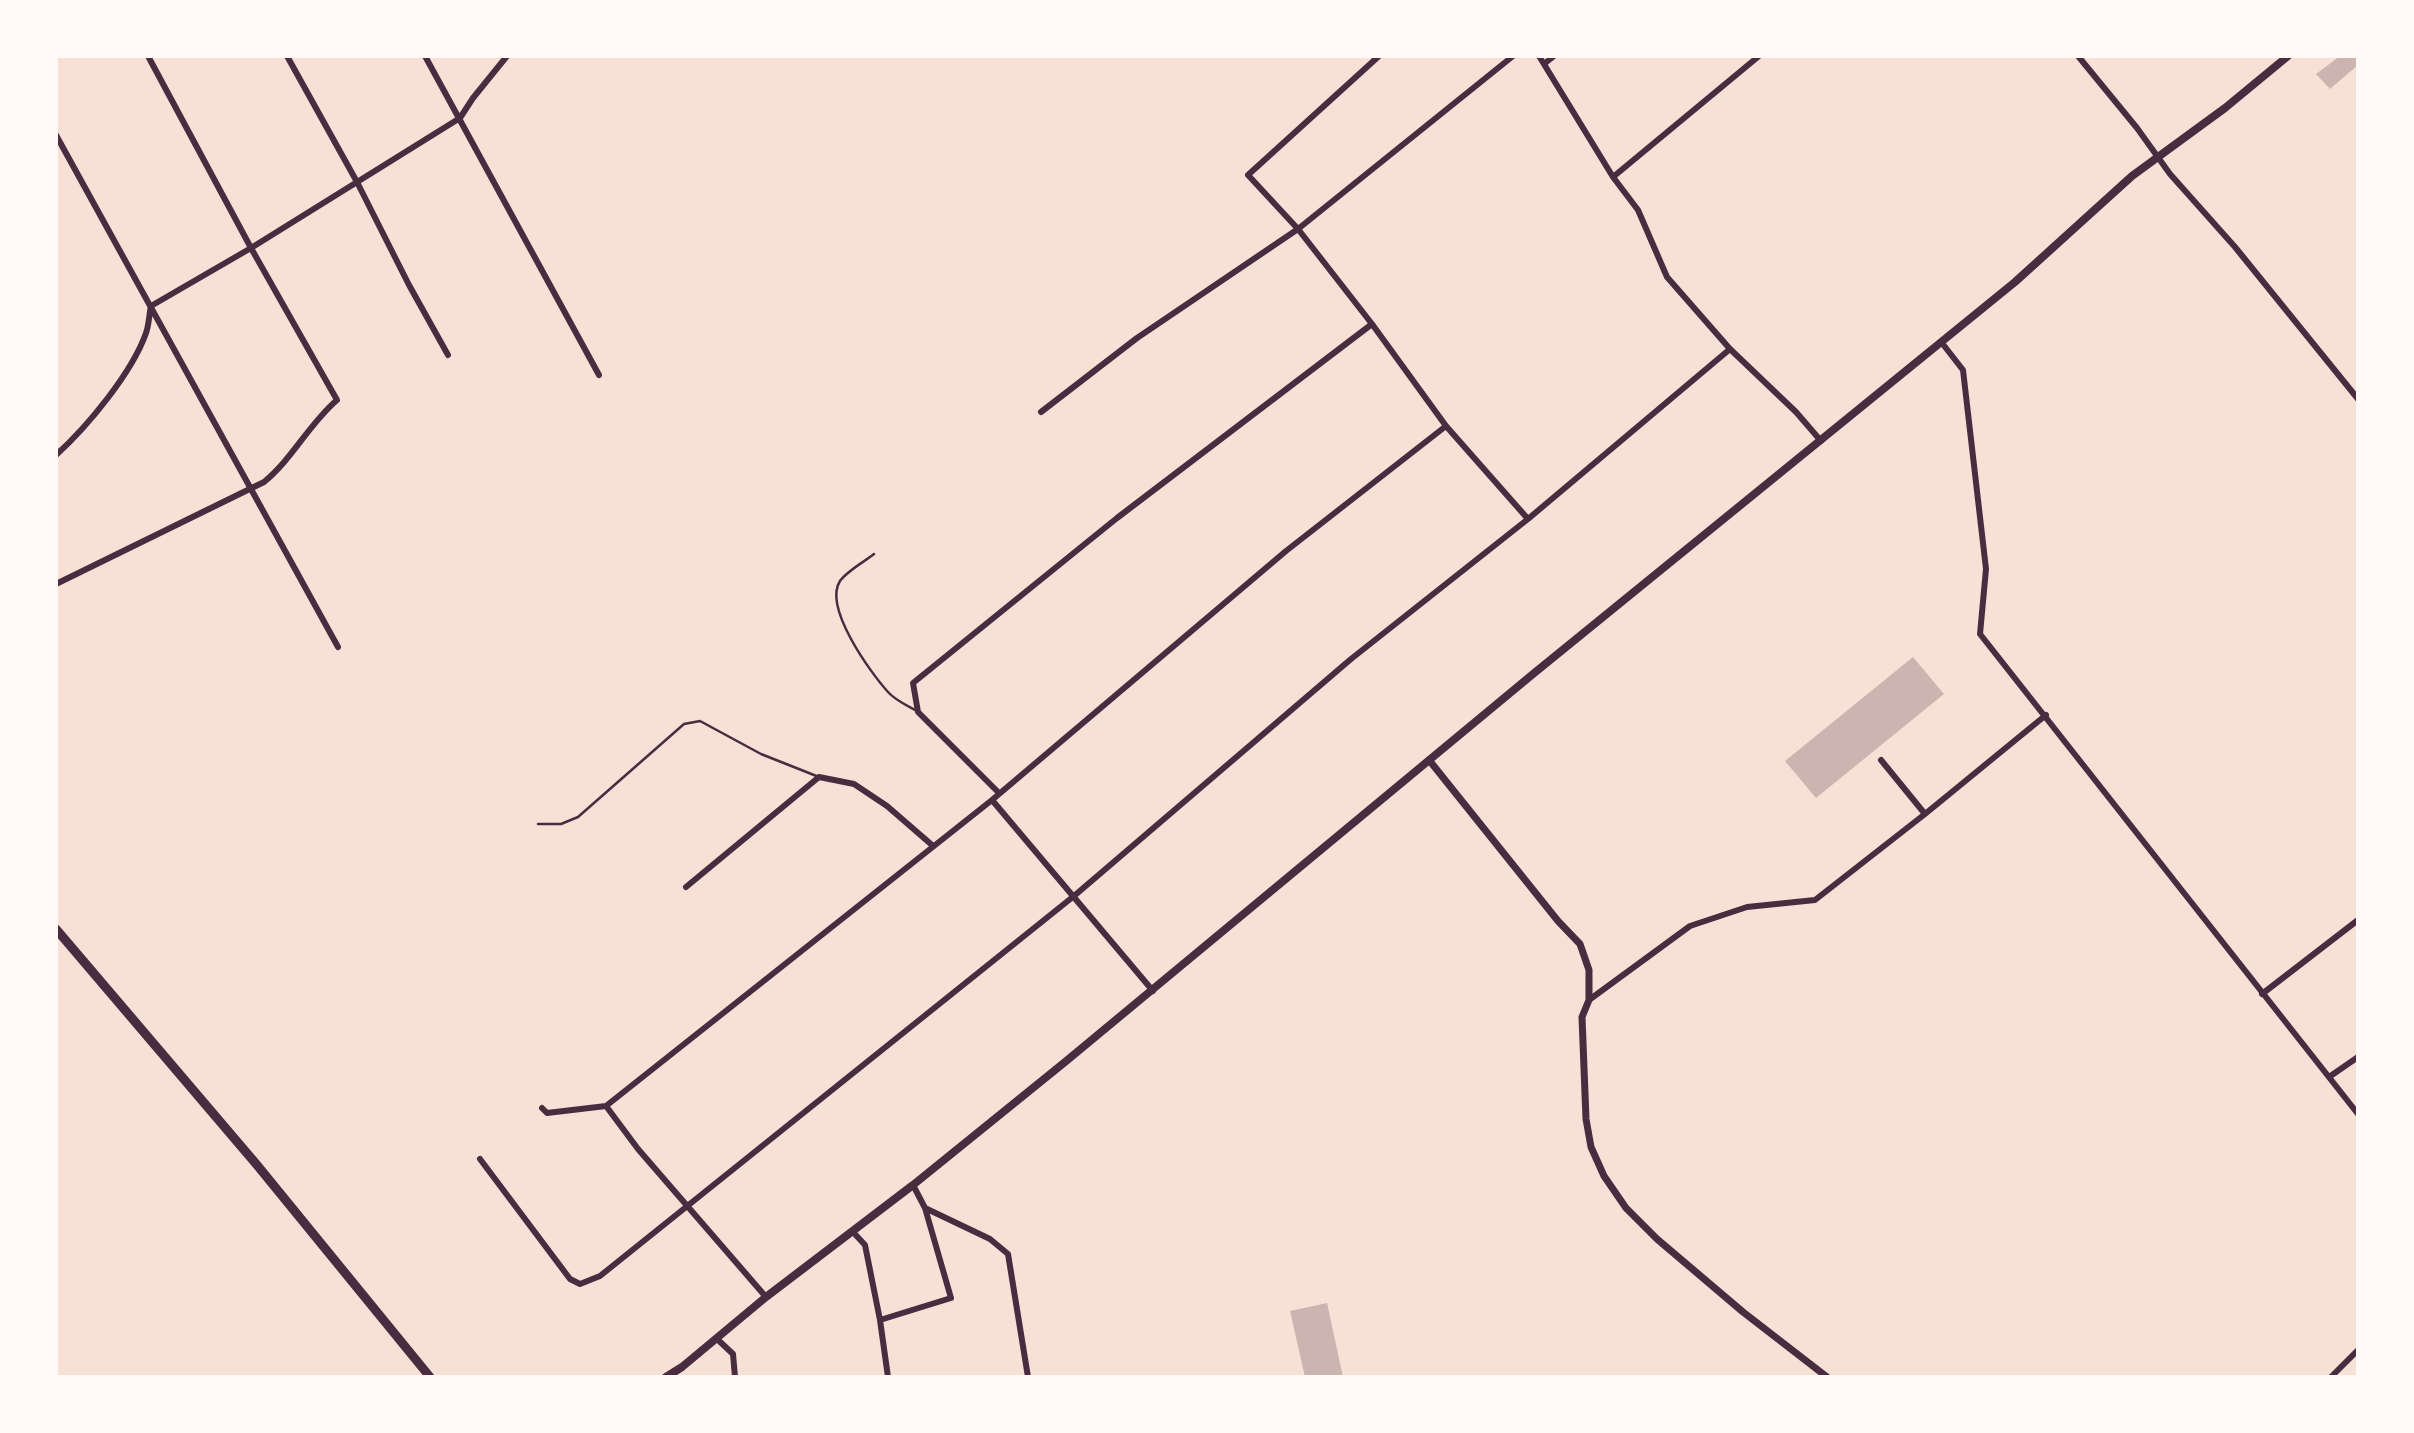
<!DOCTYPE html>
<html>
<head>
<meta charset="utf-8">
<style>
	body { margin:0 }
	#map { position:relative; width:2414px; height:1433px; overflow:hidden; background:#f7e1d7; font-family:Bitter,serif }
	canvas { display:block }
	.frame { position:absolute; inset:0; border:58px solid #fffaf5; pointer-events:none }
</style>
</head>
<body>
<div id="map">
<canvas width="2414" height="1433"></canvas>
<div class="frame"></div>
</div>
<script>
const context = document.querySelector('canvas').getContext('2d');
context.lineJoin = 'round';
function paint(path, color) {
  context.fillStyle = color;
  context.fill(path, 'evenodd');
}
function trace(path, color, width, dash) {
  context.strokeStyle = color;
  context.lineWidth = width;
  context.lineCap = dash ? 'butt' : 'round';
  context.setLineDash(dash || []);
  context.stroke(path);
}
const building = new Path2D(`
	M2340 56H2358V65L2330 89 2316 74Z
	M1913 657 1944 694 1816 798 1785 761Z
	M1327 1303 1343 1377H1305L1290 1311Z`);
const service = new Path2D(`
	M874 554C864 562 847 571 840 581 823 607 870 672 888 692 895 700 906 705 915 710
	M538 824H561L578 817 684 724 700 721 761 754 819 777`);
const minor = new Path2D(`
	M287 56 357 182 409 285 448 355
	M425 56 599 375
	M1379 56 1248 175 1298 229 1372 324 1446 426 1528 519
	M1539 56 1613 177 1638 210 1667 277 1730 349 1796 412 1821 441
	M2078 56 2137 128 2170 174 2235 247 2358 399
	M1544 64 1554 56
	M56 135 338 647
	M1613 177 1759 56
	M1942 343 1963 370 1986 569 1980 634 2358 1114
	M1041 412 1137 338 1298 229 1513 56
	M56 455C87 427 132 373 146 333 149 325 149 315 151 306L251 248 460 118 473 98 507 56
	M56 584 264 482C293 458 309 424 337 400L251 248 148 56
	M1881 760 1925 814 2046 715
	M999 793 918 712 913 683 1117 518 1372 324
	M992 800 1153 991
	M686 887 819 777 854 784 887 806 932 845
	M2262 994 2358 920
	M1589 1000 1690 926 1747 907 1815 900 1925 814
	M2329 1077 2358 1057
	M606 1106 638 1149 766 1297
	M542 1108 547 1113 606 1106 992 800 1286 551 1446 426
	M480 1159 570 1279 580 1284 600 1276 1074 896 1351 659 1528 519 1730 349
	M913 1185 925 1208 990 1239 1008 1254 1028 1377
	M853 1232 865 1245 880 1320 951 1298 925 1208
	M880 1320 888 1377
	M716 1338 733 1354 735 1377
	M2331 1377 2358 1350`);
const tertiary = new Path2D(`
	M1429 760 1558 921 1580 944 1589 970V1000L1582 1017 1586 1119 1591 1147 1604 1176 1626 1208 1657 1239 1743 1312 1827 1377`);
const secondary = new Path2D(`
	M666 1377 682 1367 766 1297 913 1185 1065 1062 1533 674 2015 282 2132 176 2225 108 2288 56`);
const primary = new Path2D(`
	M56 929 257 1165 430 1377`);
paint(building, '#ccb4b1');
trace(service, '#4a2c40', 2.5);
trace(minor, '#4a2c40', 6);
trace(tertiary, '#4a2c40', 7);
trace(secondary, '#4a2c40', 8);
trace(primary, '#4a2c40', 9);
</script>
</body>
</html>
